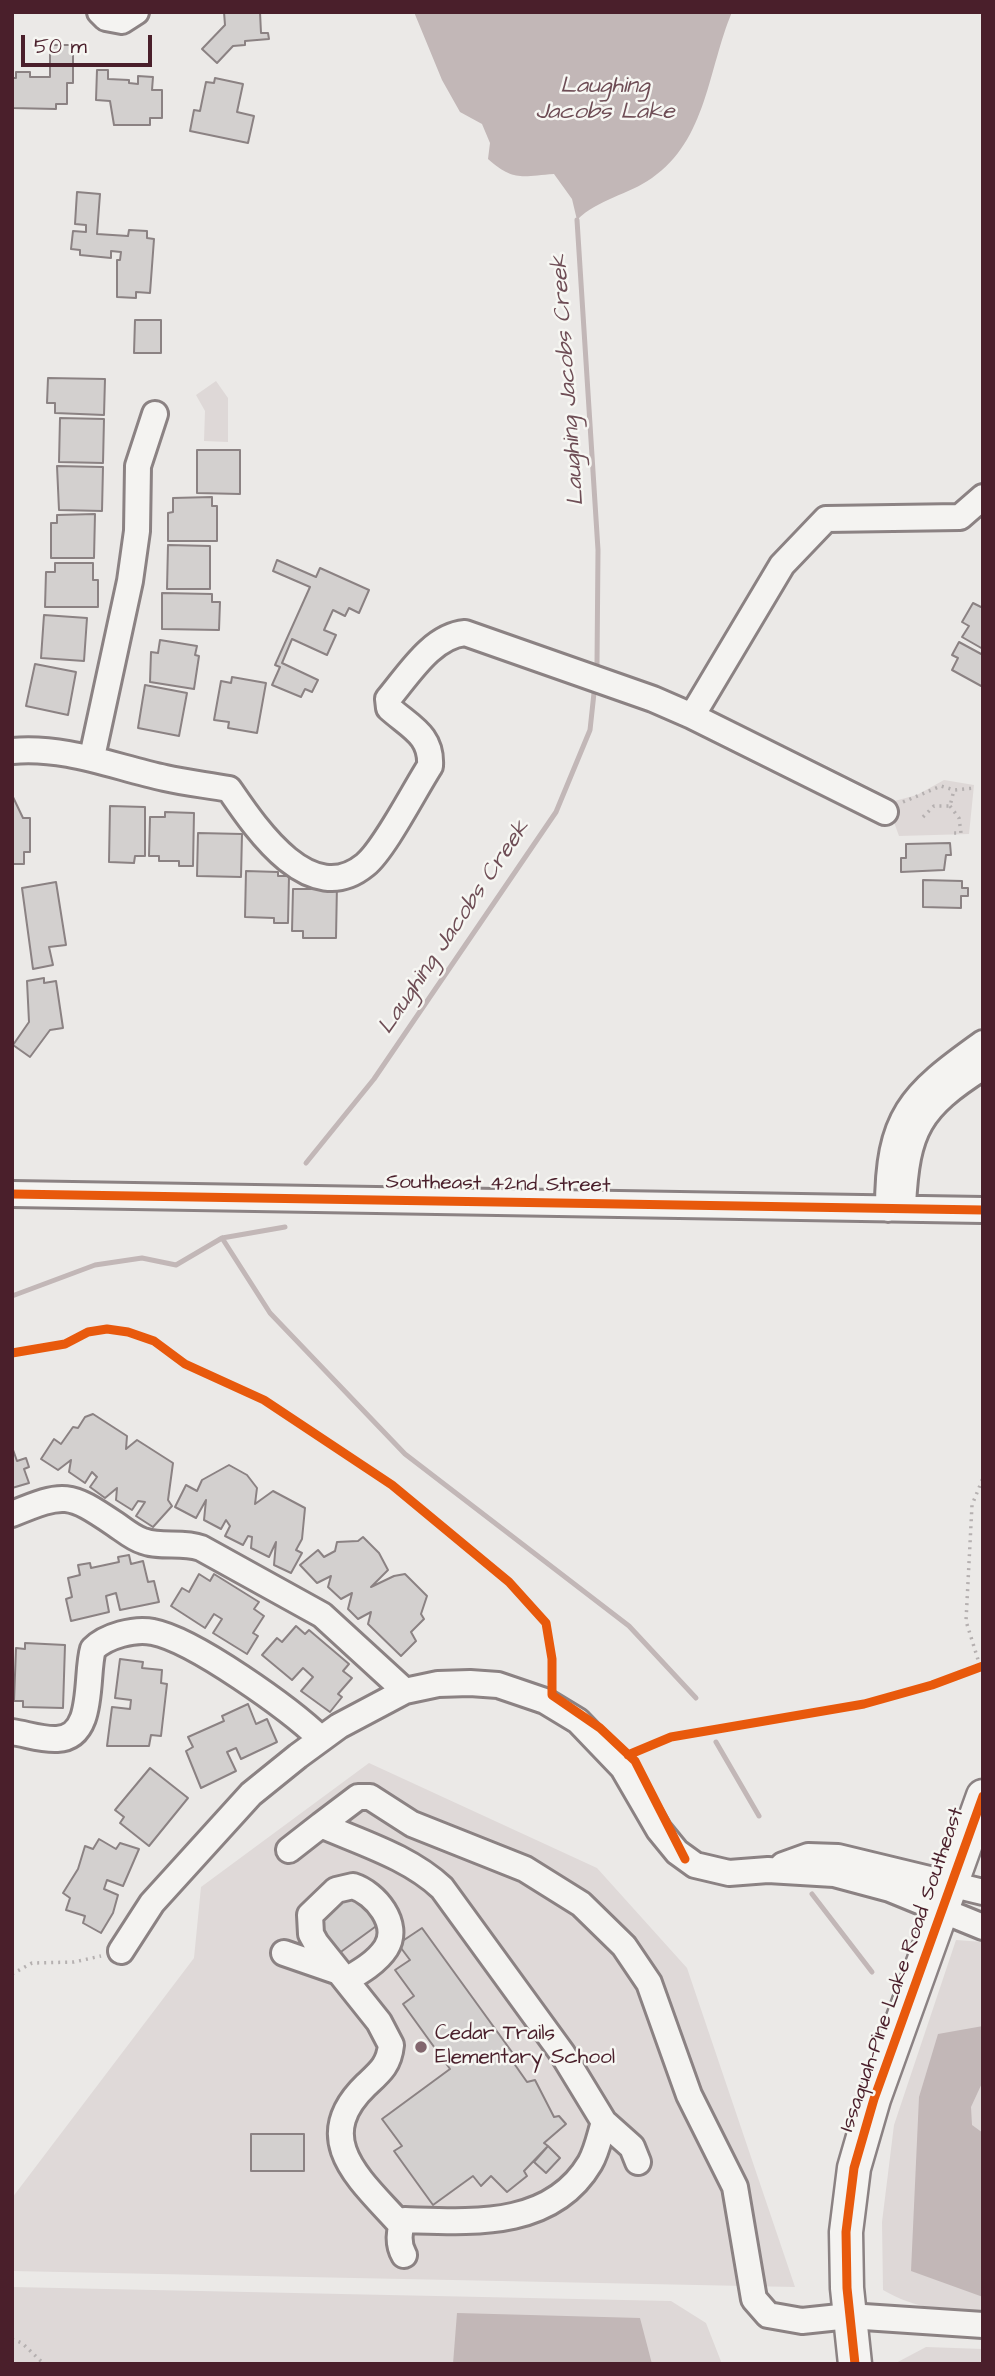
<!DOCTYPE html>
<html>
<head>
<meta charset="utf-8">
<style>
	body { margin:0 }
	#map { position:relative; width:995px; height:2376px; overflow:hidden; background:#ebe9e7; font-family:"Architects Daughter",sans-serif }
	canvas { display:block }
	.frame { position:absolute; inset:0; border:14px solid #4a1f2b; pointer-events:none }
	.scale { position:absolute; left:21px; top:35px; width:131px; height:32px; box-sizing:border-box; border:4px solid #4a1f2b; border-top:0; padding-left:9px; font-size:21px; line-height:24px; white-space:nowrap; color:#4a1f2b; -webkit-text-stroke:5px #f6f6f2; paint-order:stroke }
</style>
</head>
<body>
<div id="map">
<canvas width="995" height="2376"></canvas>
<div class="frame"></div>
<div class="scale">50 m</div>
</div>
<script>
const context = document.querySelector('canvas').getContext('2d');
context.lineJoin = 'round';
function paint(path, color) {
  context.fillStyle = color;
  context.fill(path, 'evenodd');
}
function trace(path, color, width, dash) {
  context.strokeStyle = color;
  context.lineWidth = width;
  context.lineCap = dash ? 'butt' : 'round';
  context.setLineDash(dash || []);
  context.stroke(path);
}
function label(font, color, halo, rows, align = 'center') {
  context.font = font + ' "Architects Daughter",sans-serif';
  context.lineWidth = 5;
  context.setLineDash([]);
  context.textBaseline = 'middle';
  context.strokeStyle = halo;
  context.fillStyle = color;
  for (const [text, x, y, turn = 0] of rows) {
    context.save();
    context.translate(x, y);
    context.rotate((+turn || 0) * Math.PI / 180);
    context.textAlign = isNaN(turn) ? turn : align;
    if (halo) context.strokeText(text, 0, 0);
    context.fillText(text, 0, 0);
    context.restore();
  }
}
const built = new Path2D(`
	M369 1763 597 1868 687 1968 795 2287 12 2271V2198L194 1958 201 1887Z`);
const green = new Path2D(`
	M216 381 228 398V442L204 441 205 411 196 395Z
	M944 780 974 785 969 834 899 836 887 803 917 795Z
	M956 1940 983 1942V2313C946 2311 915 2309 883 2290L882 2222 894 2125Z
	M12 2287 671 2301 706 2323 722 2364H12Z
	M926 2347 983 2349V2364H894Z`);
const water = new Path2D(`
	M414 12H732C708 69 707 140 652 178 628 195 598 199 577 220L572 199 554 174C522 176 514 182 488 159L490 143 482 124 460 112 442 80Z
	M983 2026V2081L971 2107 972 2125 983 2133V2297L911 2271 919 2097 938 2034Z
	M457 2313 640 2318 652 2364H453Z`);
const stream = new Path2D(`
	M577 220 598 550 597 664
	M306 1163 374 1079 556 812 590 730 594 693
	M222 1238 270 1313 405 1454 629 1626 696 1698
	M12 1296 95 1265 142 1258 176 1265 222 1238 285 1227
	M716 1742 759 1816
	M812 1894 872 1972`);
const building = new Path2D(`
	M224 12H260L261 33H268L269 39 245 41V45L233 46 217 63 202 49 225 25Z
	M50 45H73V83H67V104H56V109L12 108V78H16V72H30V77H50Z
	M97 70H108V79L129 80V83L138 84V76L153 77 152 90H162V118H150V125H114L110 101 96 100Z
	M215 78 243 84 237 112 254 116 248 143 190 131 194 110 200 111 206 82 214 83Z
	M77 192 100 194 97 234 128 236 129 230 147 231V238L154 239 150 293 136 292V298L117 297V260H120L121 252 111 251V258L80 255V250L71 249 73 231 86 232V225L75 224Z
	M135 320H161V353H134Z
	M48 378 105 379 104 415 55 413V403H47Z
	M60 418 104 419 103 463 59 462Z
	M197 450H240V494L197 493Z
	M57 466 103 467 102 511 59 510Z
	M212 497V506H217V541H168V513L173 512V498Z
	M95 514 94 558H51V523H57V515Z
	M168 545 210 546V589H167Z
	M277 560 316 577 320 568 369 590 359 613 349 608 345 616 333 610 324 630 336 635 327 655 292 639 282 663 318 680 312 692 305 689 301 697 272 685 280 667 275 665 310 587 273 571Z
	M55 563H93V580H98V607H45L46 572H55Z
	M162 593 212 594V602H220L219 630 162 629Z
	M973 603 983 608V649L962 637 969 626 962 622Z
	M44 615 87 618 84 661 41 658Z
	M160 640 197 646 195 655 199 656 194 689 150 682 151 652 158 653Z
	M959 642 983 655V687L952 670 958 658 952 655Z
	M35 664 76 672 68 715 26 706Z
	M232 677 266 683 257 733 228 728 229 722 214 720 221 681 231 683Z
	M145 685 187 693 179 736 138 728Z
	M12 795 23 818H30V852H24V864H12Z
	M110 806 145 807V856H135L134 863 109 862Z
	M165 812 194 813 193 866H179V861H159V856H149L150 817H165Z
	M198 833 242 834 241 877 197 876Z
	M950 843 951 855H946L944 870 901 872V858H906V844Z
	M246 871 278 872V876H289L288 923H274V918L245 917Z
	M923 880 962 881V888H968V896H961V908L923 907Z
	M56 882 66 945 49 947 53 965 33 969 22 888Z
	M311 884H337L336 938H303V931H292L293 889H311Z
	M44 978V983L56 981 63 1028 50 1030 30 1057 13 1045 29 1022 27 981Z
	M93 1414 127 1436 126 1449 137 1440 173 1463 168 1500 172 1506 153 1527 136 1516 145 1502 138 1501 132 1510 116 1500 117 1488 105 1498 90 1487 97 1477 92 1472 85 1483 69 1472 71 1460 58 1470 41 1459 54 1439 61 1444 73 1427 78 1428 85 1417Z
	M12 1447 17 1461 26 1458 29 1467 24 1469 29 1483 12 1488Z
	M229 1465 247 1475 257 1488 255 1504 273 1491 305 1508 302 1539 296 1550 302 1553 291 1573 274 1565 276 1542 269 1557 251 1548 252 1537 248 1536 243 1545 225 1536 230 1526 226 1520 221 1529 204 1520 206 1500 196 1518 175 1507 186 1485 197 1491 202 1480Z
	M363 1537 379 1553 388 1570 371 1587 394 1576 405 1574 427 1596 421 1614 424 1619 411 1632 416 1641 401 1656 368 1624 371 1612 358 1619 348 1609 352 1593 341 1599 328 1587 331 1576 317 1583 300 1565 318 1550 324 1557 335 1551 337 1542 358 1541Z
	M129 1555 131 1564 143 1561 148 1582 154 1581 159 1602 120 1610 116 1593 106 1596 109 1612 71 1621 66 1599 72 1597 68 1578 80 1575 78 1565 90 1563 91 1568 119 1562 118 1557Z
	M199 1574 210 1581 214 1574 259 1602 254 1609 264 1616 253 1633 258 1636 247 1654 213 1633 222 1619 214 1614 205 1628 171 1606 182 1588 189 1592Z
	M296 1626 305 1634 309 1630 349 1664 343 1671 352 1678 338 1694 342 1697 330 1712 301 1691 313 1677 303 1668 292 1680 262 1655 277 1638 282 1642Z
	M25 1643 65 1645 63 1708 23 1707V1701H14L16 1648 25 1649Z
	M120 1659 143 1662 142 1668 162 1670 161 1683 167 1684 161 1736 151 1735 149 1746H107L112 1707 130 1709 131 1700 115 1698Z
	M248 1704 256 1724 267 1719 277 1742 241 1759 236 1748 227 1752 236 1771 201 1788 186 1751 193 1747 188 1737 224 1721 222 1716Z
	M150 1768 188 1798 149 1846 120 1823 124 1817 115 1810Z
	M99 1839 116 1849 120 1843 139 1849 123 1886 107 1880 104 1889 118 1895 113 1913 101 1933 83 1923 85 1916 66 1910 70 1898 63 1893 78 1869 85 1846 93 1849Z
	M353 1889 379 1924 338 1954 312 1919Z
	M422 1928 517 2059 513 2062 527 2082 535 2080 554 2117 559 2116 566 2124 544 2143 548 2146 524 2171 527 2176 507 2192 491 2176 481 2186 473 2176 433 2205 394 2151 402 2146 382 2119 450 2069 403 2004 414 1996 395 1970 410 1960 398 1944Z
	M251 2134H304V2171H251Z
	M548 2146 560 2158 546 2173 534 2162Z`);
const path = new Path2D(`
	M903 802 941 786 954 790 975 788
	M950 806 959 818 961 833H954
	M923 817 934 806H950L954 790
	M980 1666 966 1621 972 1505 983 1478
	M12 1974 32 1963 74 1962 101 1956
	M12 2339 22 2343 44 2364`);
const minor = new Path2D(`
	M100 12 106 18 122 21 136 12
	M692 716 885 812
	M12 751C66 746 114 767 165 778 186 783 208 785 229 789 255 827 310 910 365 865 384 850 415 789 430 766 432 735 410 727 389 708L388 699C409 674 432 636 465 633L653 699 692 716 782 565 826 519 960 517 983 497
	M92 757 130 581 137 531 138 466 155 414
	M12 1194 983 1210
	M903 1205C907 1129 919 1108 983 1067
	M888 1209C888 1116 910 1095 983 1043
	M12 1514C65 1492 69 1493 115 1524 124 1530 133 1538 143 1541 161 1548 182 1541 201 1548L322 1615 405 1691
	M12 1732C26 1734 43 1740 57 1739 96 1737 85 1676 93 1649 106 1636 135 1628 153 1632 194 1640 290 1709 321 1739
	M289 1850 321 1825
	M783 1865 808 1856 838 1857 983 1892
	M121 1951 152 1903 251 1794 298 1756 339 1726 405 1691 438 1684 470 1683 498 1685 545 1701 578 1721 623 1768 659 1830 677 1852 695 1865 729 1873 768 1870 834 1874 890 1889 983 1927
	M284 1953 339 1972
	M346 1980C360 1972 377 1962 386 1948 401 1924 375 1893 353 1886L336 1890 310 1915 311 1934 316 1943 379 2022 391 2045C389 2065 380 2072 366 2085 309 2140 361 2180 401 2225
	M638 2162 632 2147 604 2122 562 2053 442 1888C409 1857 362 1843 321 1825L358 1797H370L412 1824 525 1869 581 1904 624 1946 649 1983 689 2095 735 2187 754 2299 768 2315 802 2321 849 2316 983 2325
	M404 2255C398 2245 398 2229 405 2220 471 2222 551 2229 590 2163 597 2151 600 2135 604 2122`);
const major = new Path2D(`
	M855 2364 847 2288 846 2232 854 2168 874 2099 983 1796`);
const cycleway = new Path2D(`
	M12 1194 983 1210
	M12 1353 65 1344 88 1332 107 1329 128 1332 154 1341 185 1364 264 1400 392 1485 509 1582 546 1623 552 1659V1695L600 1728 635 1761 685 1859
	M628 1755 671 1737 864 1704 932 1685 983 1666
	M855 2364 847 2288 846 2232 854 2168 874 2099 983 1796`);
const markers = [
	[421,2047,7,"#82666d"]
];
const streetNames = [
	["Southeast 42nd Street",498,1185,1],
	["Issaquah-Pine Lake Road Southeast",903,1970,-71]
];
const poiNames = [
	["Cedar Trails",435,2035],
	["Elementary School",435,2059]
];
const waterNames = [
	["Laughing",605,87],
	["Jacobs Lake",605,113],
	["Laughing Jacobs Creek",569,380,-94],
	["Laughing Jacobs Creek",455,928,-56]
];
paint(built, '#dfd9d8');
paint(green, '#ded8d7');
paint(water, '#c2b7b7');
trace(stream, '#c2b7b7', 5);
paint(building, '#d3d0cf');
trace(building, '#8b8283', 2);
trace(minor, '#8b8283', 30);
trace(major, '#8b8283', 37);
trace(path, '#b5b0b0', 3.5, [2, 5]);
trace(minor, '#f4f3f1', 24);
trace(major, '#f4f3f1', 32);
trace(cycleway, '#e8590c', 9);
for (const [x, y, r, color] of markers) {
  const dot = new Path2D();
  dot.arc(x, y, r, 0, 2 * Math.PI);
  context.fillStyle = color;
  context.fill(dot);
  trace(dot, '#f6f6f2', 2.5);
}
label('21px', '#4a1f2b', '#f6f6f2', streetNames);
label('21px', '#4a1f2b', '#f6f6f2', poiNames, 'left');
label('italic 23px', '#6e4d55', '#f6f6f2', waterNames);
</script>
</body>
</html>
